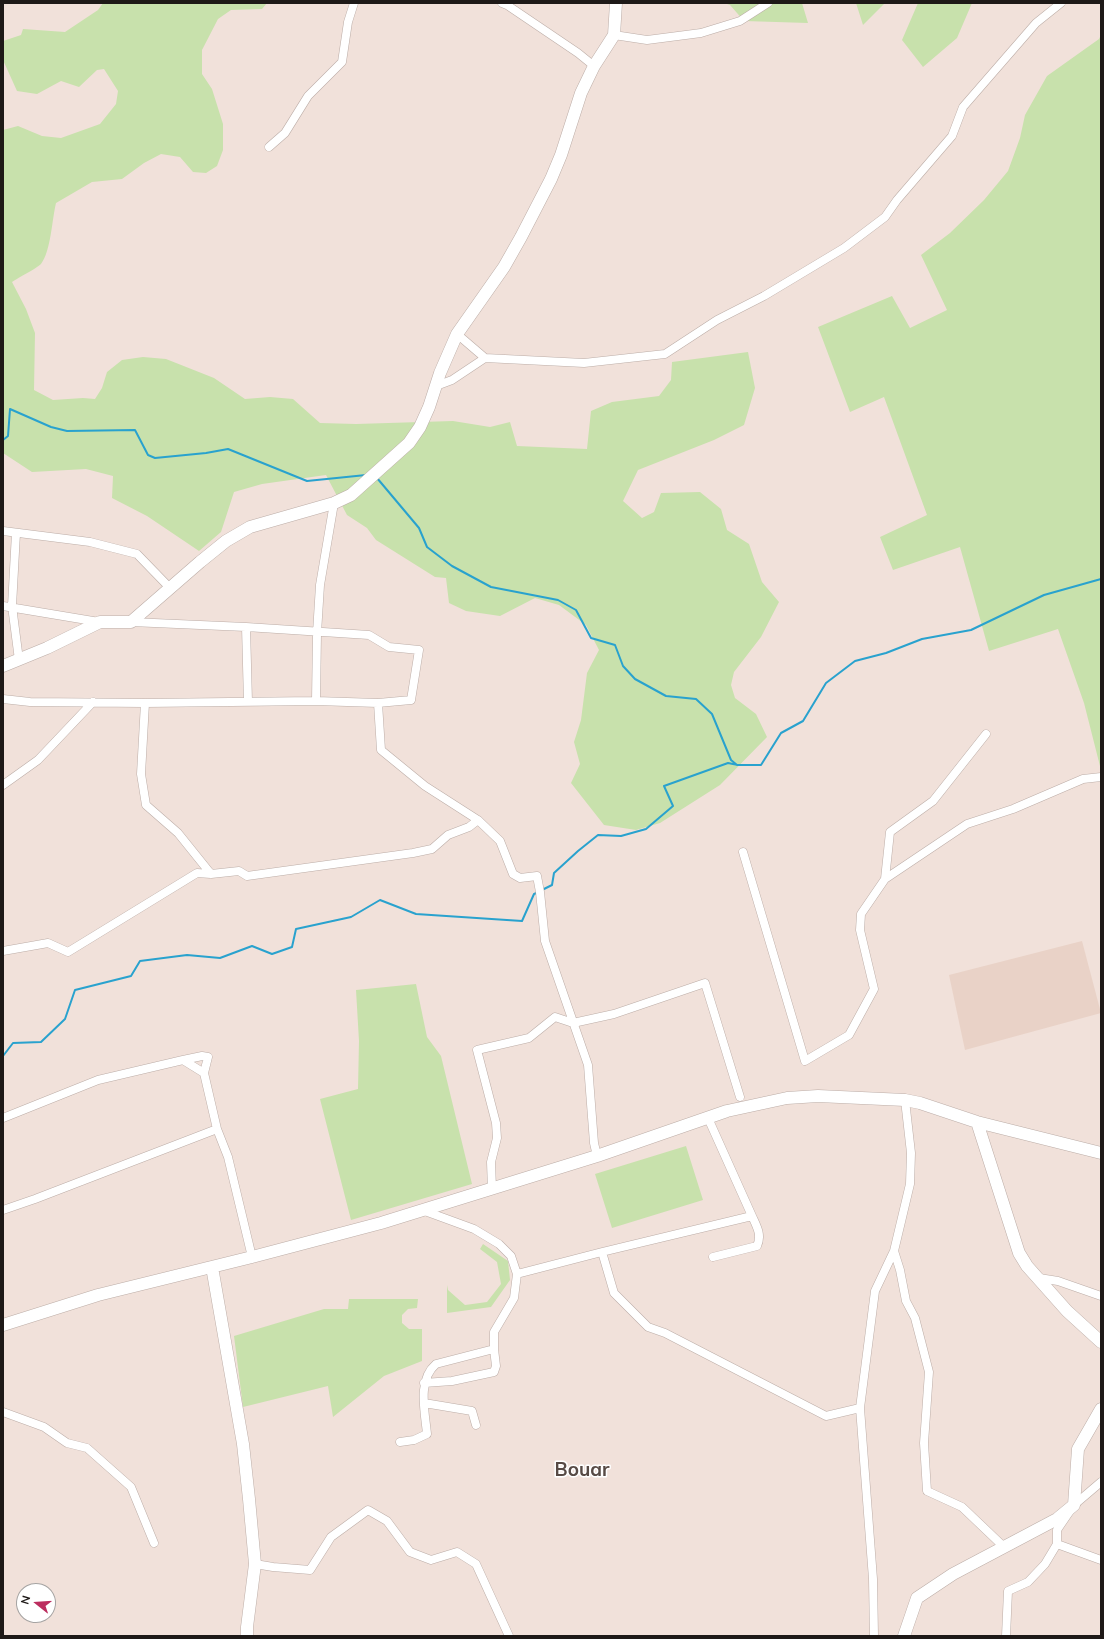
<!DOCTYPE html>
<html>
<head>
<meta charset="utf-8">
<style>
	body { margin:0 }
	#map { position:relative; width:1104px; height:1639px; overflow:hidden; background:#f1e1da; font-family:Mulish,sans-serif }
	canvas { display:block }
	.frame { position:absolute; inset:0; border:4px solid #1e1917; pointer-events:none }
	.north { position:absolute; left:16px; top:1583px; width:40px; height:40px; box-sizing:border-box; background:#fff; border:1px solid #a5a3a2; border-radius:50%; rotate:287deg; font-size:11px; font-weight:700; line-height:16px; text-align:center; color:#1e1917 }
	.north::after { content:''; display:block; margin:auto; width:14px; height:18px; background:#bc2e5f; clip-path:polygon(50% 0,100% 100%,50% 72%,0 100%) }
</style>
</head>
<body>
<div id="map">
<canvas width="1104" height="1639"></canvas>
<div class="frame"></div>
<div class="north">N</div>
</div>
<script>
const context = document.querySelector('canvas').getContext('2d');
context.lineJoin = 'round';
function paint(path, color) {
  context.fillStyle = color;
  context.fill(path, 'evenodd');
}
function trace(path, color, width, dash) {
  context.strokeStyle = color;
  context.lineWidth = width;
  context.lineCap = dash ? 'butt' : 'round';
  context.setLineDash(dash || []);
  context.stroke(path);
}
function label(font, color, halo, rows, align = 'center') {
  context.font = font + ' Mulish,sans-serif';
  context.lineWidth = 3;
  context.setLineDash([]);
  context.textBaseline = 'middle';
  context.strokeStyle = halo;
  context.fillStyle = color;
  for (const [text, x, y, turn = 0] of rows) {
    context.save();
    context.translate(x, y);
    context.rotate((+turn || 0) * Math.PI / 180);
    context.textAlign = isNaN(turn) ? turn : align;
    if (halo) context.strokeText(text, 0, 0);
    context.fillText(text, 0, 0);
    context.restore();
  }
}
const built = new Path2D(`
	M1082 941 1101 1013 965 1050 949 975Z`);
const green = new Path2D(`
	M103 3H267L262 9 231 10 218 19 202 50V74L212 89 223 124V150L217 166 206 173 193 172 180 157 161 154 144 163 122 179 92 182 56 203C52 219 51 251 41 264 37 268 18 278 12 282L26 309 35 333 34 390 53 400 83 398 95 399 102 388 107 372 122 360 143 357 166 359 214 378 245 399 270 397 293 399 320 423 356 424 453 421 490 427 510 422 517 446 587 449 591 411 612 402 659 396 671 380 672 362 748 352 755 388 744 425 714 440 638 470 623 501 642 518 654 512 661 493 700 492 721 509 727 530 749 544 762 582 779 602 761 637 734 672 731 685 735 698 756 714 767 737 720 785 660 823 636 830 604 825 571 783 580 764 574 742 581 720 587 673 599 650 586 625 559 605 535 598 500 616 466 611 449 603 446 578 435 577 376 540 367 528 347 515 326 475 262 484 234 492 221 532 199 551 147 516 112 498 113 476 86 469 32 472 3 453V130L18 126 42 136 61 138 100 124 116 104 118 91 104 69 97 70 79 87 61 81 37 94 17 91 3 60V41L21 35 23 29 65 32 98 10Z
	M724 3H802L808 23 744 21 730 5Z
	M856 3H885L863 25Z
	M918 3H972L957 38 923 67 902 40Z
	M1101 35V770L1084 703 1058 629 989 651 960 547 893 570 880 537 927 515 884 397 850 412 818 327 892 296 910 328 947 310 921 255 950 233 984 200 1008 171 1020 138 1025 115 1047 76 1099 39Z
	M416 984 427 1037 441 1056 472 1184 351 1220 320 1099 358 1089 359 1041 356 990Z
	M686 1146 703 1200 612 1228 595 1174Z
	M483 1244 508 1261 510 1280 491 1307 447 1313V1285L448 1290 465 1305 487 1302 501 1284 497 1262 480 1249Z
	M349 1299H418L417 1308 408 1309 402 1315V1323L409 1329H422V1361L384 1376 333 1417 328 1386 243 1407 234 1336 324 1309H348Z`);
const stream = new Path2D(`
	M3 440 8 436 10 409 51 427 67 431 135 430 148 455 155 458 206 453 228 449 307 481 366 475
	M377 478 419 528 427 547 452 566 491 587 558 600 576 610 591 638 615 645 623 666 635 679 666 696 696 699 712 714 731 760 737 765
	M542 890 552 885 554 873 578 851 598 835 621 836 646 829 673 806 664 786 728 763 738 765H761L781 733 803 721 826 683 855 661 886 653 922 639 971 630 1044 595 1101 579
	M3 1056 13 1043 41 1042 65 1019 75 990 131 976 140 961 187 955 220 958 252 946 272 954 292 947 296 929 351 917 380 900 416 914 522 921 534 894 539 892`);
const street = new Path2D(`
	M502 3 507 5 578 53 594 66
	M614 35 647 40 701 33 740 21 768 3
	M269 147 285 133 308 96 342 62 348 22 354 3
	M457 334 485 358 584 363 665 354 717 320 764 296 844 248 885 217 897 200 952 136 963 107 1036 23 1061 3
	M436 386 452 380 485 358
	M3 531 90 542 137 554 170 588
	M16 533 12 606 19 660
	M3 606 99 622
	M246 627 248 702
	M3 699 30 702 145 703 316 701 378 703 411 700 419 650 389 647 369 635 246 627 131 622
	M316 701 317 633 320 585 334 503
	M145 703 141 774 146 805 178 833 211 874
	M378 703 381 750 425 786 478 820 500 841 513 874 520 878 537 876 540 892 545 941 588 1065 594 1143 597 1156
	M3 785 38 760 93 702
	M743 852 805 1061 849 1035 874 989 860 930 861 914 885 879 890 832 933 801 986 734
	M885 879 967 824 1013 809 1083 779 1101 777
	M3 951 48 943 68 952 197 873 211 874 239 871 247 876 413 853 432 849 448 835 469 827 478 820
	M183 1060 202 1056 208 1057 204 1073
	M3 1118 98 1080 183 1060 204 1073 217 1129
	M492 1189 491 1162 497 1138 496 1123 477 1050 529 1038 555 1017 573 1023 614 1014 705 983 740 1097
	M3 1210 35 1199 217 1129 228 1157 252 1257
	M894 1251 900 1270 906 1301 915 1318 929 1372 924 1443 927 1491 962 1507 1004 1547
	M602 1252 614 1293 648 1327 665 1333 826 1416 860 1408
	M713 1257 757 1246C762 1235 757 1227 752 1216
	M517 1274 602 1252 752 1216 708 1118
	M1039 1278 1058 1281 1101 1296
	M424 1383 452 1381 494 1372 496 1366 494 1349
	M424 1403 472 1411 476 1425
	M3 1412 44 1427 67 1443 87 1448 131 1487 154 1543
	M400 1442 414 1440 427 1434C425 1412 417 1380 436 1364L494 1349V1332L514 1298 517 1274 511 1256 499 1244 474 1229 422 1210
	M1101 1482 1074 1505 1057 1530V1544L1101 1560
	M255 1564 273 1567 310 1570 331 1537 368 1510 387 1521 410 1552 431 1560 457 1552 476 1564 509 1636
	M874 1636 873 1579 860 1408 875 1291 894 1251 910 1184 911 1153 905 1100
	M1006 1636 1008 1591 1028 1582 1045 1564 1057 1544`);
const secondary = new Path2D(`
	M3 666 47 648 100 622H131L200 562 226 541 250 527 334 503 351 495 409 443 420 427 429 407 440 373 457 334 504 267 521 237 551 179 561 155 581 93 594 66 614 35 616 3
	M977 1122 1019 1253 1027 1266 1067 1311 1101 1342
	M212 1267 243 1444 249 1499 255 1564 247 1627V1636
	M3 1325 98 1295 252 1257 381 1223 597 1156 727 1111 787 1098 818 1096 905 1100 920 1103 977 1122 1101 1153
	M904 1636 917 1598 953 1574 1057 1519 1074 1505 1078 1449 1101 1409`);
const townNames = [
	["Bouar",582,1470]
];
paint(built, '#e9d2c7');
paint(green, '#c8e1ac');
trace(stream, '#29a2ce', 2);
trace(street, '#bcada7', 9);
trace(secondary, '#bcada7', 13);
trace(street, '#fff', 8);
trace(secondary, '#fff', 12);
label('bold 19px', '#574a45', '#fff', townNames);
</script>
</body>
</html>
